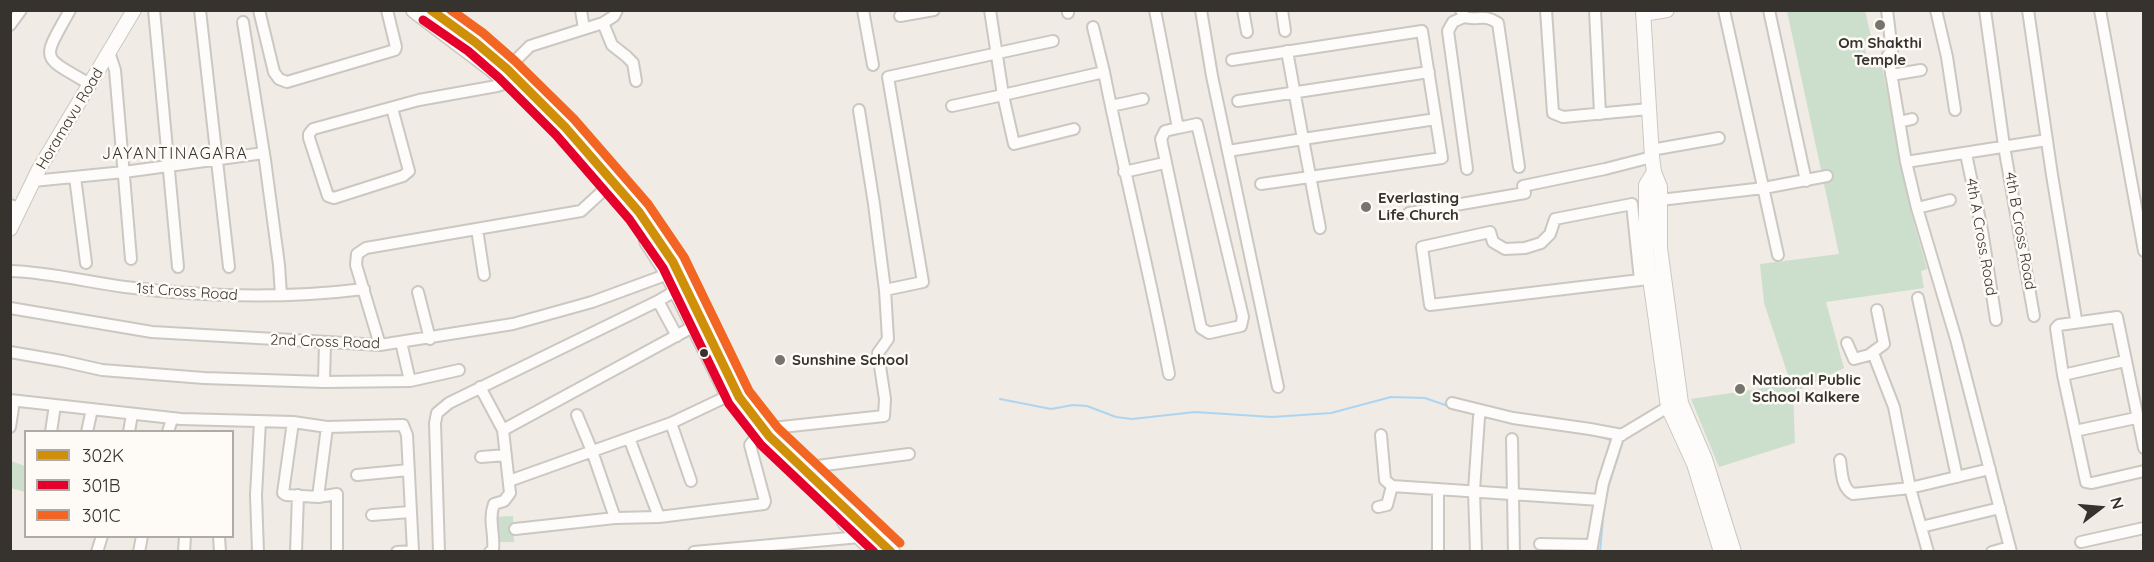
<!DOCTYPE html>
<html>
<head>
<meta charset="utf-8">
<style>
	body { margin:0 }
	#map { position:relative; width:2154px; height:562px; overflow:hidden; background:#f0ebe4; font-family:Quicksand,sans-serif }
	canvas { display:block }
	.frame { position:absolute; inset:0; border:12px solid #36322d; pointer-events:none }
	.legend { position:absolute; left:24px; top:430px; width:210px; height:108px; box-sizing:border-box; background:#fefaf5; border:2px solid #aeaaa5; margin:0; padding:8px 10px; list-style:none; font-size:18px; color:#36322d }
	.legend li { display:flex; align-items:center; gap:12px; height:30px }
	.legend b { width:30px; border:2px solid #aeaaa5 }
	.north { position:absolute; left:2070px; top:478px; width:60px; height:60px; -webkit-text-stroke:4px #fefaf5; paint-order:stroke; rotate:74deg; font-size:16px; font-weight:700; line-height:24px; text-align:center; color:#36322d }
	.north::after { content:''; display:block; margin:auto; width:21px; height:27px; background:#36322d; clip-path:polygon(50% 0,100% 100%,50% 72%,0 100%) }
</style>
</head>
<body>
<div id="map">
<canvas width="2154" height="562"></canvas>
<div class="frame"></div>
<ul class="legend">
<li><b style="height:8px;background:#d08f09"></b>302K</li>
<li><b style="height:8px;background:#e4002b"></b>301B</li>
<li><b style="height:8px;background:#f26522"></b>301C</li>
</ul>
<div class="north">N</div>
</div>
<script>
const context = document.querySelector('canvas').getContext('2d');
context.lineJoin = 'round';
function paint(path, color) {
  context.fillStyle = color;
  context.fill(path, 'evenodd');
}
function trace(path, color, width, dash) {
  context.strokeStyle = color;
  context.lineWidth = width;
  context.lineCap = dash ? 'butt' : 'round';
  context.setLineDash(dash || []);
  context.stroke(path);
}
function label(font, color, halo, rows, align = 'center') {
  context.font = font + ' Quicksand,sans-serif';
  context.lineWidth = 5;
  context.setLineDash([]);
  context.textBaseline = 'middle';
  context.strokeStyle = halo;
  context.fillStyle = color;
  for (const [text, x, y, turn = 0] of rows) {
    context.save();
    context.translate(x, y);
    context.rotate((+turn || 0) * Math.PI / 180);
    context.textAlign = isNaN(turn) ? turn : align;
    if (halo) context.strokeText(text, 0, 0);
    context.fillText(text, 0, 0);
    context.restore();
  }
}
const green = new Path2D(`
	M1787 11H1865L1872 40 1863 42 1868 61 1880 57 1912 216 1927 269 1921 271 1924 288 1826 302 1844 368 1793 393 1795 443 1719 467 1691 399 1791 384 1764 303 1760 264 1839 254Z
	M11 461 25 466V492L11 488Z
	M513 516 514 542H495L494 517Z`);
const stream = new Path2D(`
	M1000 399 1051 409 1073 405 1087 406 1116 417 1132 419 1195 412 1272 417 1331 413 1391 397 1425 398 1448 406
	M1515 423 1533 426
	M1591 434 1614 441
	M1606 494 1622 444 1619 443
	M1600 552 1604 508`);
const minor = new Path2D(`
	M70 10C42 61 39 55 90 84
	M154 10 178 267
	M200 10 229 267
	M259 10 274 72 279 79 287 82 395 50 396 47 387 10
	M581 10 584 29
	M863 10 873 65
	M990 10 1003 95 1104 72C1124 173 1150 273 1169 374
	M1068 10V13
	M1155 10 1178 128 1197 124 1243 317 1241 326 1209 333 1201 328 1161 139 1165 131 1178 128
	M1201 10 1212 76 1278 387
	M1243 10 1247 32
	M1282 10 1285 31
	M1461 10 1464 17C1478 21 1484 13 1498 23L1519 167
	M1546 10 1553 113 1563 117 1649 109
	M1595 10 1600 114
	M1724 10 1778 255
	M1769 10 1806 181
	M1887 10 1892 51 1888 55 1906 162 1917 208 1956 339 2011 552
	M1936 10 1947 57 1955 110
	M1985 10 2004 146 2034 316
	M2028 10 2052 175 2076 319
	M2100 10 2144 251
	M900 16 934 10
	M1464 17 1453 22 1448 31 1467 169
	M243 22 265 160 279 265 281 295
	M603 23 612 45 626 56 633 63 636 81
	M10 25 21 10
	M1093 27 1104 72
	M109 52 115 70 131 259
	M1232 60 1422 31 1442 158 1261 184
	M1891 75 1921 70
	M1238 101 1429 72
	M952 106 1003 95 1014 144 1074 129
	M1111 106 1143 99
	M392 108 409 171 403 176 334 198 328 196 309 138V134L313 129 419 100 497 86 506 83 507 69 530 46 603 23 614 16 617 10
	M859 110 874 204 885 290 923 282 888 77 1053 41
	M1899 122 1912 119
	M1651 150 1719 138
	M1228 151 1303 139 1287 51
	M1966 154 1982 230 1996 320
	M1906 162 2047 140
	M1124 172 1160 164
	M75 177 86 263
	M33 181 124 172 264 153
	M1660 200 1764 188 1827 176
	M10 205 19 208
	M1917 208 1950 200
	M1409 213 1525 193 1523 186 1605 169 1652 157
	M1320 228 1303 139 1436 119
	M477 229 484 275
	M10 271C49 272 87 282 125 287 204 297 284 299 364 289
	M1640 280 1632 204 1555 219 1550 234 1541 243 1525 248 1505 249 1493 242 1490 232 1422 247 1430 305 1640 280 1650 278
	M418 292 430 339
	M1918 298 1957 477
	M658 301 677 336
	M10 308 152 332 380 345 513 324 592 302 660 277 667 272
	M401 342 410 381
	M1847 343 1854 359 1869 355 1884 344 1877 310
	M380 345 356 265 357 254 366 248 581 211 606 188 611 180
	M10 352 62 361 102 370 204 378 324 382 325 342
	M1873 353 1894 407 1910 488 1928 552
	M2063 375 2125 361
	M324 382 410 381 459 370
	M480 387 503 430 510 493 504 501 494 504C488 520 495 534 493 550L490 552
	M10 400 181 419 293 422 327 427 403 425 407 435 413 551 397 552
	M1452 403 1513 418 1590 429 1622 435
	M577 415 592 451 615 518
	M293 422 283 493 286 495 318 497
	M671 423 691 481
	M10 427 14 401
	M327 427 318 497 337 494V552
	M503 430 698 324
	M2075 431 2136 418
	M51 432 55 405
	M87 432 92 409
	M129 432 132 414
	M168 432 172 419
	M1381 435 1385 480 1392 486
	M629 438 659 517
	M1512 439 1514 552
	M2144 448 2117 317 2059 325 2056 328 2063 375 2086 482 2092 483 2144 471
	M481 457 506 455
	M1840 460C1842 471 1841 488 1853 494L1910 488 1990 469
	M802 468 909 454
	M357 475 409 470
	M509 481 671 423 728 396
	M1392 486 1600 500
	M1438 489V552
	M1378 507 1387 505 1392 486
	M372 515 410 512
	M1921 527 2000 508
	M515 529 615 518 659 517 764 504 765 501 750 445 763 429 884 416 885 399 878 353 888 339 885 290
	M219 536 220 552
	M2081 542 2144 528
	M1540 544 1592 545
	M97 552 102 536
	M139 552 142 536
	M184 552 185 536
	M258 552 256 495 260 421
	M296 552 298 495
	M439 552 435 423 437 413 449 403 658 301 675 291
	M694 552 860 537
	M1476 552 1474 491 1479 417 1481 411
	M1591 552 1603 483 1618 437 1668 407
	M1992 552 2010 547`);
const tertiary = new Path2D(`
	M1643 10 1652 157 1654 172 1660 187V248L1681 403 1705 459 1734 552
	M1643 14 1667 10
	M1654 172 1646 185V250L1668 407 1694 464 1721 552
	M10 229 39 169 134 10`);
const secondary = new Path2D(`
	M414 10 492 69 504 80
	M430 10 475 42 507 69 565 127 639 212 673 262 739 397 769 436 892 552
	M647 241 667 272 728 395
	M845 522 875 552`);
const bus1 = new Path2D(`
	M431 10 475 42 507 69 565 127 639 212 673 262 739 397 769 436 891 552`);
const bus2 = new Path2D(`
	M423 20 468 51 499 78 556 135 629 219 663 268 729 404 761 445 874 552`);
const bus3 = new Path2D(`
	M451 10 483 33 515 61 574 119 648 204 684 257 749 391 778 428 900 543`);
const markers = [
	[1880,25,6,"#77736d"],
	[1366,207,6,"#77736d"],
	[704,353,5,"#36322d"],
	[780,360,6,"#77736d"],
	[1740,389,6,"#77736d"]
];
const poiNames = [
	["Om Shakthi",1880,43,"center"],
	["Temple",1880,60,"center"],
	["Everlasting",1378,198],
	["Life Church",1378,215],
	["Sunshine School",792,360],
	["National Public",1752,380],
	["School Kalkere",1752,397]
];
const streetNames = [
	["Horamavu Road",70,119,-59],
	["4th B Cross Road",2020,231,80],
	["4th A Cross Road",1981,237,80],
	["1st Cross Road",187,292,4],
	["2nd Cross Road",325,342,2]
];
const neighbourhoodNames = [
	["JAYANTINAGARA",175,154]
];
paint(green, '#ccdfcd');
trace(stream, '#add5f2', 2);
trace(minor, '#cbc7c1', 14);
trace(tertiary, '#cbc7c1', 16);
trace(secondary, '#cbc7c1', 18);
trace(minor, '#fdfcfb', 10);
trace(tertiary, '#fdfcfb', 14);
trace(secondary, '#fdfcfb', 15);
trace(bus1, '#d08f09', 9);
trace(bus2, '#e4002b', 9);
trace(bus3, '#f26522', 9);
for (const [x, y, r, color] of markers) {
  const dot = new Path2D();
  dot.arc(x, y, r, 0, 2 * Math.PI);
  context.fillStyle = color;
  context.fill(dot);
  trace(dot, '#fefaf5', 2);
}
label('bold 15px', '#36322d', '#fefaf5', poiNames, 'left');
label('15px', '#36322d', '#fefaf5', streetNames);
context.letterSpacing = '1.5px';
label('16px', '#36322d', '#fefaf5', neighbourhoodNames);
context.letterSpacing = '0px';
</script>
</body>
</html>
